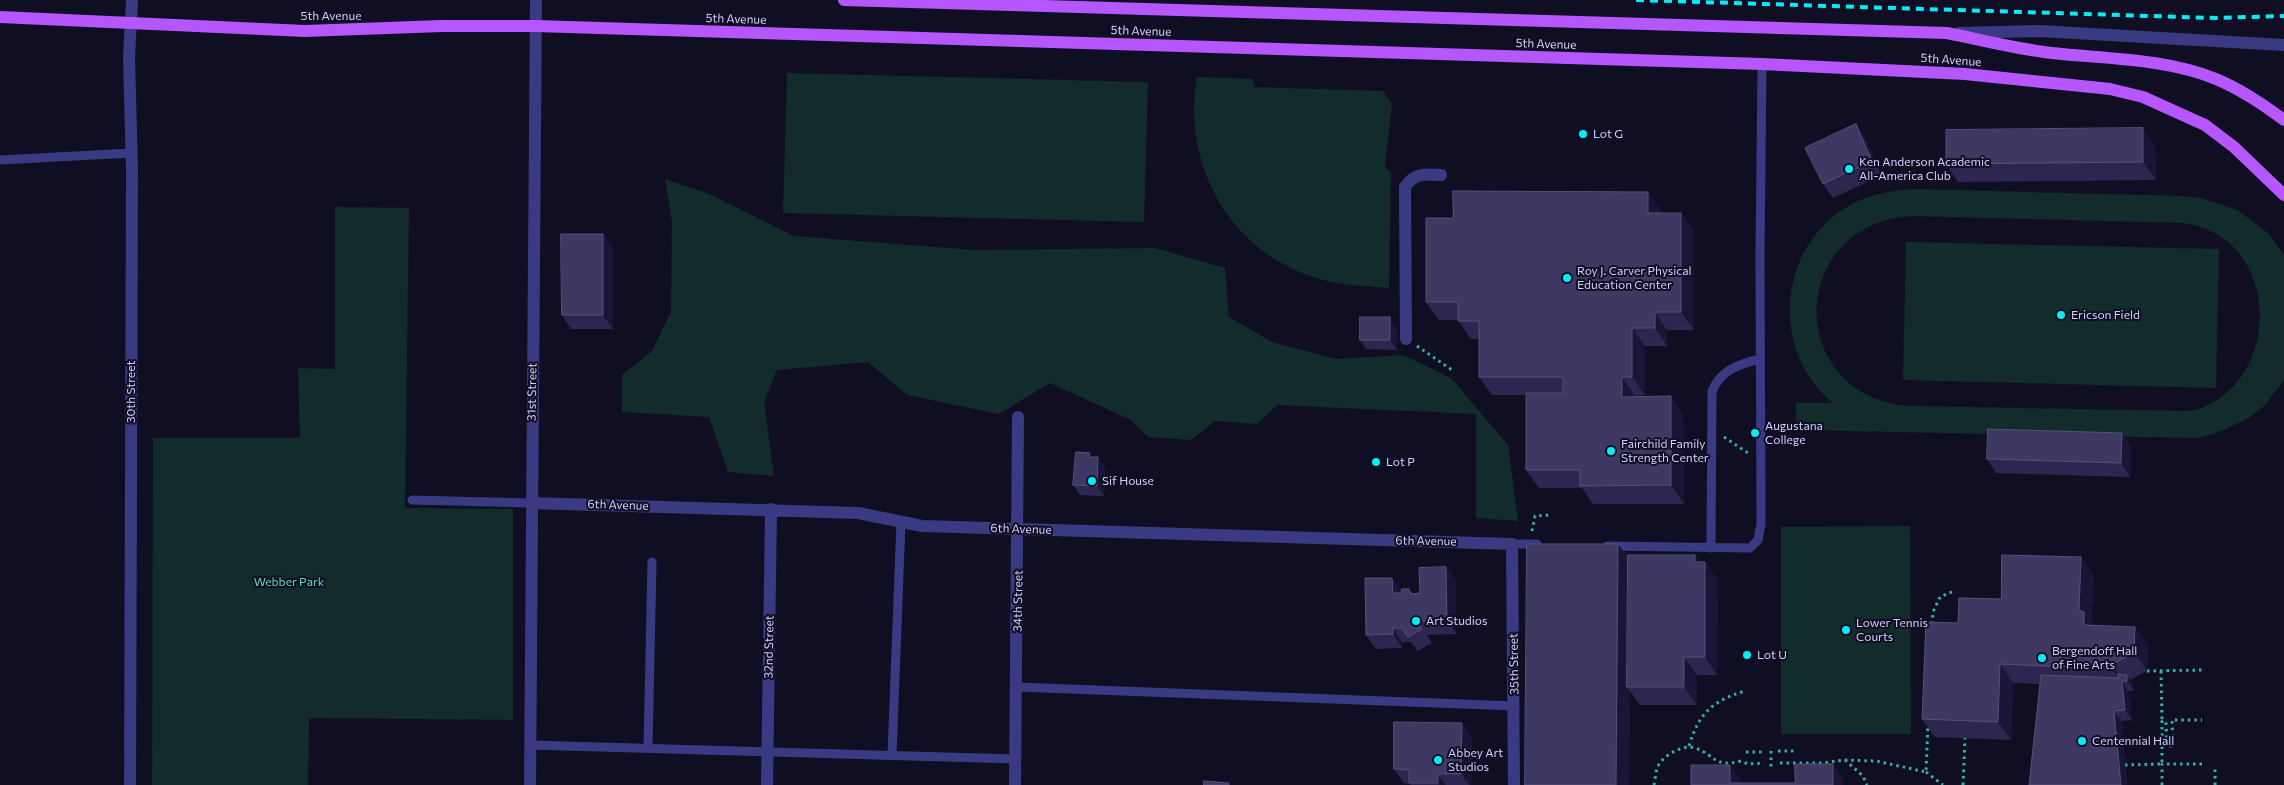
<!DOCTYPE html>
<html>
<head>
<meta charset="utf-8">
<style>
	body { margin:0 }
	canvas { display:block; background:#100e22 }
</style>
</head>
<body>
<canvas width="2284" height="785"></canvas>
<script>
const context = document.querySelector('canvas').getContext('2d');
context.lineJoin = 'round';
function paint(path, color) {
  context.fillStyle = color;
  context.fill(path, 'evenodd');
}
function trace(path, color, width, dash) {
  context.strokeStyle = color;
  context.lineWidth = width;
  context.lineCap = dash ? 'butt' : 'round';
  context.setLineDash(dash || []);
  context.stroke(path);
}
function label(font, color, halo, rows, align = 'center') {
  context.font = font + ' Commissioner,sans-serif';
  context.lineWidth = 4;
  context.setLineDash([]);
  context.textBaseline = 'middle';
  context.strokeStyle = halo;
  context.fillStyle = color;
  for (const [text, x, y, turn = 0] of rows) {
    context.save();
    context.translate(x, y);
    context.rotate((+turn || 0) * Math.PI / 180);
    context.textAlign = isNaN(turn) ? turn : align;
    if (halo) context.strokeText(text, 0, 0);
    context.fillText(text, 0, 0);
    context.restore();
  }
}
const green = new Path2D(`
	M787 73 1148 82 1144 222 783 213Z
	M1197 77 1253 79 1254 87 1383 91 1392 104 1385 167 1391 173 1389 288C1363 286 1335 285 1310 276 1227 247 1182 162 1197 77Z
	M665 179 707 193 794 236 974 250 1155 248 1225 268 1229 317 1272 342 1336 359 1403 355 1451 378 1508 445 1518 521 1476 518V414L1277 405 1257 424 1215 421 1191 440 1148 437 1131 420 1050 383 999 414 907 395 868 362 777 370 764 402 774 476 728 472 709 417 622 412V375L652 351 671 312 672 223Z
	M1914 189 2182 196 2201 198 2237 210 2268 233 2284 255V380L2264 406 2249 418 2214 434 2196 438 1796 430V403H1833C1766 348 1779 238 1858 201 1876 193 1895 190 1914 189ZM1913 216 2183 223C2284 236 2284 387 2192 411L1909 406C1783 395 1788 222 1913 216Z
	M335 207 409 208 405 508 513 509V720L309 718 308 785H152L153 438H300L298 368 335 369Z
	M1906 242 2219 249 2216 388 1903 380Z
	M1910 526 1911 734H1781V527Z`);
const path = new Path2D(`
	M1417 346 1452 370
	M1724 437 1748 453
	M1532 531 1535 516 1552 515
	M1932 624 1933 612 1940 597 1954 591
	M2147 671 2203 670
	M2161 671 2162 721
	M1689 746C1699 713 1712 701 1745 691
	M1771 751V769
	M1778 751H1795
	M1746 752H1764
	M1845 760 1863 776 1867 785
	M1780 763H1822L1844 760 1876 761 1926 772 1928 723
	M2125 765 2162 764V721L2166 722 2167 746H2173L2172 720H2202
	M1926 772 1943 785
	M1654 785C1655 779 1656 771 1658 766 1664 755 1683 744 1695 748 1716 755 1713 768 1741 761L1748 764 1764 763
	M1963 785 1965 738
	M2162 785V764H2202
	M2215 785V769`);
const service = new Path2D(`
	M0 160 131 153
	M412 500 531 503
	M1512 544H1537
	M1607 546 1750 548 1758 540 1761 524 1760 255 1762 64
	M1711 548 1712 391C1721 370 1739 364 1760 359
	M1017 687 1515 706
	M530 745 1015 759
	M648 748 652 562
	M892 755 901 522`);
const minor = new Path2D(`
	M1406 339 1405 187C1414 173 1425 174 1441 175
	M531 503 858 513 922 526 1512 544 1514 785
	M530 785 536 0
	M767 785 771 509
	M1015 785 1018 417`);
const tertiary = new Path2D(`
	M1959 33 2039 31 2284 45
	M130 785 132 170 129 58 132 0`);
const primary = new Path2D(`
	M844 0 1947 33C1982 40 2017 49 2052 53 2105 59 2165 58 2216 79 2240 89 2264 105 2284 120
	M0 17 305 31 442 26H535L1762 64 1965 74 2110 89 2143 97 2205 125 2234 147 2284 195`);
const rail = new Path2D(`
	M1636 0 2215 18 2284 16`);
const wall = new Path2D(`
	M1856 124 1865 138 1882 175 1833 198 1823 184Z
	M2155 147 2156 180 1958 182 1946 164Z
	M1648 192 1660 210V213H1681L1694 231V330H1667V346H1645V395L1635 396V397L1683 414 1684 504H1593L1582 488H1539L1526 470V395H1492L1479 377V339H1471L1458 320H1439L1426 302 1453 218Z
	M603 234 613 248V329H571L562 315Z
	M1397 327V350L1366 349 1360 340Z
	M2122 433 2131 447 2130 477 1996 473 1987 459Z
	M1093 457 1105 467 1104 496 1080 495 1073 485Z
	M1618 544 1628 558 1695 555 1700 562 1718 580 1717 675H1697V705H1640L1630 691 1629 785Z
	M1446 567 1456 581V634L1427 635 1432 643 1418 651 1411 642H1402V648L1376 649 1366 635 1392 578 1402 591 1409 589 1413 594 1420 593Z
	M2094 576 2091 624 2093 625 2148 645 2147 671 2130 680 2133 685 2134 691H2128L2132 720 2121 721 2127 785H2029L2040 684 2013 683 2011 740 1935 737 1922 719 2001 599Z
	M1462 723 1472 737 1471 785H1411L1410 784 1404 783 1394 769Z`);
const shadedWall = new Path2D(`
	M1856 124 1865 138 1882 175 1872 161Z
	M2143 128 2155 147 2156 180 2143 162Z
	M1648 192 1660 210V231L1648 213Z
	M1681 213 1694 231V330L1681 312Z
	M603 234 613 248V329L603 315Z
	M1655 312 1667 330V346L1655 328Z
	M1390 317 1397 327V350L1390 340Z
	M1632 328 1645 346V395L1632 377Z
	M1622 377 1635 396V415L1622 397Z
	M1671 396 1683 414 1684 504 1671 485Z
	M2122 433 2131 447 2130 477 2121 463Z
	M1098 457 1105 467 1104 496 1097 486Z
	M1618 544 1631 563 1627 687 1630 691 1629 785H1616Z
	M1695 555 1705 569V562L1718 580 1717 675 1705 657 1695 562Z
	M2081 557 2094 576 2091 624 2096 631 2084 625 2079 610Z
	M1446 567 1456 581V634L1447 620Z
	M1392 578 1402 592V607L1393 593Z
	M2135 627 2148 645 2147 671 2134 652Z
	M1393 628 1402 642V648L1393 634Z
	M1684 657 1697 675V705L1684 687Z
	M2000 664 2013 683 2011 740 1998 722Z
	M2112 665 2123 681H2122L2128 691 2132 720 2125 710 2122 684 2112 669Z
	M2127 675 2133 685 2134 691 2127 681Z
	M2114 711 2121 721 2127 785H2121Z
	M1462 723 1472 737 1471 785H1469L1461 774Z
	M1833 764 1843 778V785H1833Z
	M1730 765 1740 779V785L1730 783Z
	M1438 774 1446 785H1439L1438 783Z`);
const building = new Path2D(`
	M1856 124 1872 161 1823 184 1805 148Z
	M2143 128V162L1946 164V130Z
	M1453 191 1648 192V213H1681V312H1655V328H1632V377H1622V397L1671 396V485L1580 486V470H1526V393H1563V377H1479V321H1458V302H1426V218H1453Z
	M561 234H603V315H562Z
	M1360 317H1390V340H1360Z
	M1988 429 2122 433 2121 463 1987 459Z
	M1076 452 1090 453 1089 457H1098L1097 486 1073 485Z
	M1527 544H1618L1616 785H1525Z
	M1628 555H1695V562H1705V657H1684V687H1627Z
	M2002 555 2081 557 2079 610 2084 612V625L2135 627 2134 652 2112 665V669L2000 664 1998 722 1922 719 1926 622 1958 623 1959 598 2001 599Z
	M1446 567 1447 620 1417 621 1422 629 1408 637 1402 628H1393V634L1366 635 1365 578H1392L1393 593H1401L1402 589H1409L1411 594 1420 593 1419 568Z
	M2118 674 2127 675V681H2122L2125 710 2114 711 2121 785H2029L2041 675 2118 678Z
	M1394 722 1462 723 1461 774H1438V783H1409V770L1394 769Z
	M1795 764H1833V785H1691V765H1730V783H1795Z
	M1204 781 1229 783V785H1204Z`);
const markers = [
	[1583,134,5,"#00eefa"],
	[1849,169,5,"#00eefa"],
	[1567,278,5,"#00eefa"],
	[2061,315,5,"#00eefa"],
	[1755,433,5,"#00eefa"],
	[1611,451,5,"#00eefa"],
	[1376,462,5,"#00eefa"],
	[1092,481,5,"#00eefa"],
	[1416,621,5,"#00eefa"],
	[1846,630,5,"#00eefa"],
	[1747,655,5,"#00eefa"],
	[2042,658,5,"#00eefa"],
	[2082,741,5,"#00eefa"],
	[1438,760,5,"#00eefa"]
];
const streetNames = [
	["5th Avenue",331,16],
	["5th Avenue",736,19,2],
	["5th Avenue",1141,31,2],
	["5th Avenue",1546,44,2],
	["5th Avenue",1951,60,4],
	["30th Street",131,392,-90],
	["31st Street",532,392,-89],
	["6th Avenue",618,505,2],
	["6th Avenue",1021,529,2],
	["6th Avenue",1426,541,1],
	["34th Street",1018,601,-89],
	["32nd Street",769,647,-89],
	["35th Street",1514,664,-91]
];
const poiNames = [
	["Lot G",1593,134],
	["Ken Anderson Academic",1859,162],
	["All-America Club",1859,176],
	["Roy J. Carver Physical",1577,271],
	["Education Center",1577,285],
	["Ericson Field",2071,315],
	["Augustana",1765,426],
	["College",1765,440],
	["Fairchild Family",1621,444],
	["Strength Center",1621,458],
	["Lot P",1386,462],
	["Sif House",1102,481],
	["Art Studios",1426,621],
	["Lower Tennis",1856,623],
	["Courts",1856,637],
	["Bergendoff Hall",2052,651],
	["of Fine Arts",2052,665],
	["Lot U",1757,655],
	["Centennial Hall",2092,741],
	["Abbey Art",1448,753],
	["Studios",1448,767]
];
const parkNames = [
	["Webber Park",289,582]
];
paint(green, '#112c2a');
trace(path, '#2eb4a4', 3, [2.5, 4]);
trace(service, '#393a81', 9);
trace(minor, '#393a81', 12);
trace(tertiary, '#393a81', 12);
trace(primary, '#b656ff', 12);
trace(rail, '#00eefa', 4, [8, 6]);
paint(wall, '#2c2750');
paint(shadedWall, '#1a1536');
paint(building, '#3e3963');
trace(building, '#55507b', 1);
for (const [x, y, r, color] of markers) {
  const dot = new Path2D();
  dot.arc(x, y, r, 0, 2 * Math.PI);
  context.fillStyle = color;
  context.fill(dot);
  trace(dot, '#100e22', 2);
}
label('12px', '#d2cfff', '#100e22', streetNames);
label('12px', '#d2cfff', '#100e22', poiNames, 'left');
label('12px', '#5bdfb7', '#100e22', parkNames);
</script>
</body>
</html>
